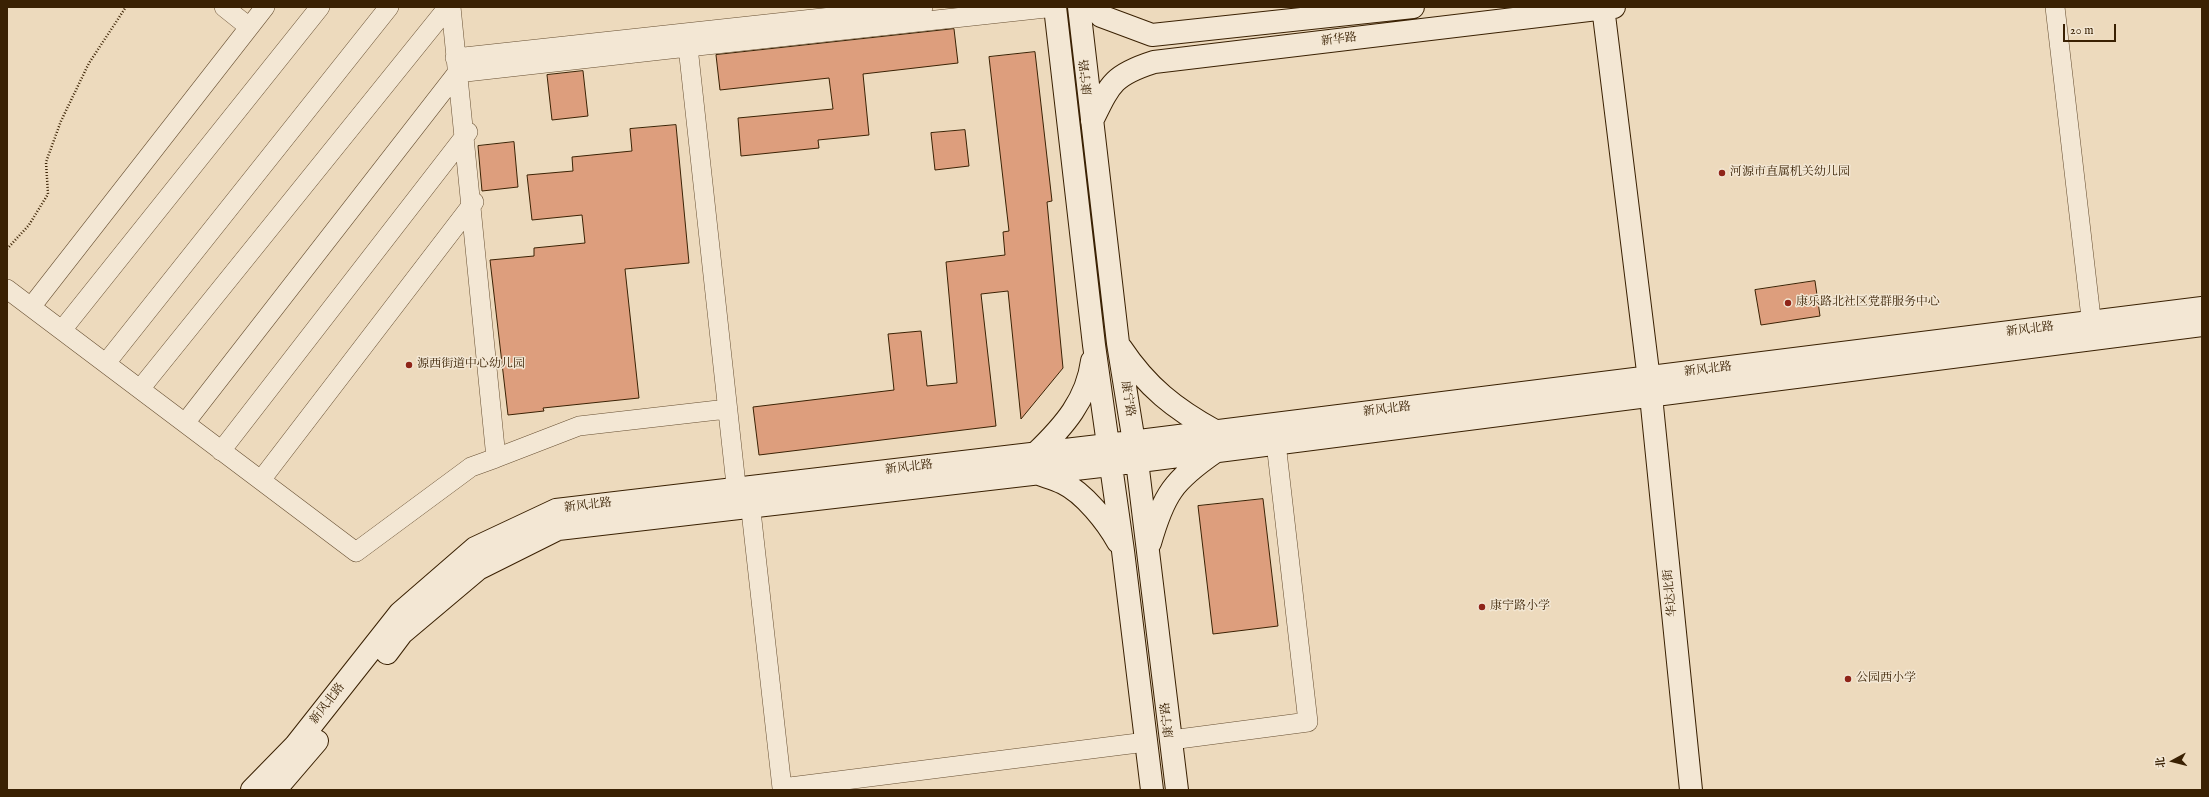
<!DOCTYPE html>
<html>
<head>
<meta charset="utf-8">
<style>
	body { margin:0 }
	#map { position:relative; width:2209px; height:797px; overflow:hidden; background:#eddabd; font-family:"IM FELL English","Noto Serif SC",serif }
	canvas { display:block }
	.frame { position:absolute; inset:0; border:8px solid #3a2103; pointer-events:none }
	.north { position:absolute; left:2153px; top:741px; width:40px; height:40px; -webkit-text-stroke:3px #f3e7d4; paint-order:stroke; rotate:263deg; font-size:11px; font-weight:700; line-height:16px; text-align:center; color:#3a2103 }
	.north::after { content:''; display:block; margin:auto; width:14px; height:18px; background:#3a2103; clip-path:polygon(50% 0,100% 100%,50% 72%,0 100%) }
	.scale { position:absolute; left:2063px; top:24px; width:53px; height:18px; box-sizing:border-box; border:2px solid #3a2103; border-top:0; padding-left:5px; font-size:12px; line-height:14px; white-space:nowrap; color:#3a2103; -webkit-text-stroke:3px #f3e7d4; paint-order:stroke }
</style>
</head>
<body>
<div id="map">
<canvas width="2209" height="797"></canvas>
<div class="frame"></div>
<div class="north">北</div>
<div class="scale">20 m</div>
</div>
<script>
const context = document.querySelector('canvas').getContext('2d');
context.lineJoin = 'round';
function paint(path, color) {
  context.fillStyle = color;
  context.fill(path, 'evenodd');
}
function trace(path, color, width, dash) {
  context.strokeStyle = color;
  context.lineWidth = width;
  context.lineCap = dash ? 'butt' : 'round';
  context.setLineDash(dash || []);
  context.stroke(path);
}
function label(font, color, halo, rows, align = 'center') {
  context.font = font + ' "IM FELL English","Noto Serif SC",serif';
  context.lineWidth = 3;
  context.setLineDash([]);
  context.textBaseline = 'middle';
  context.strokeStyle = halo;
  context.fillStyle = color;
  for (const [text, x, y, turn = 0] of rows) {
    context.save();
    context.translate(x, y);
    context.rotate((+turn || 0) * Math.PI / 180);
    context.textAlign = isNaN(turn) ? turn : align;
    if (halo) context.strokeText(text, 0, 0);
    context.fillText(text, 0, 0);
    context.restore();
  }
}
const building = new Path2D(`
	M954 29 958 63 863 74 869 135 818 140 819 148 741 156 738 118 833 109 829 78 720 90 716 55Z
	M1035 52 1052 201 1047 202 1063 368 1021 419 1008 291 981 294 996 426 759 455 753 407 894 390 888 334 921 331 927 386 957 383 946 262 1005 255 1003 232 1009 231 989 57Z
	M583 71 588 116 552 120 547 75Z
	M676 125 689 263 625 269 639 398 543 408 544 411 508 415 490 260 534 256V248L585 243 582 215 532 220 527 175 573 171 572 157 632 151 630 129Z
	M965 130 969 166 935 170 931 133Z
	M514 142 518 187 482 191 478 146Z
	M1815 281 1820 316 1761 325 1755 290Z
	M1263 499 1278 626 1213 634 1198 506Z`);
const path = new Path2D(`
	M7 249 29 225 48 194 46 162 61 121 89 63 126 7`);
const street = new Path2D(`
	M224 7 249 27
	M451 7 496 458
	M2055 7 2093 335
	M455 58 923 7
	M7 289 356 552 471 467 496 458 579 426 727 409
	M31 307 265 7
	M62 330 320 7
	M106 363 389 7
	M140 389 448 7
	M185 423 457 73 688 47 687 33
	M221 451 468 132
	M261 480 474 202
	M749 493 782 788 1146 742
	M738 503 688 47 1055 7
	M1171 740 1308 722 1276 443`);
const secondary = new Path2D(`
	M1055 7 1094 345 1123 551 1152 790
	M1079 7 1118 343 1137 461 1177 790
	M1094 7 1101 16 1152 35 1413 7
	M1603 7 1651 396 1691 790
	M1092 121C1110 84 1113 75 1154 62L1614 7
	M1121 348C1147 387 1175 409 1215 431
	M1036 453C1064 426 1087 400 1092 361
	M1039 474C1047 477 1055 479 1063 483 1084 493 1107 522 1118 542
	M1150 543C1164 494 1173 481 1215 452
	M387 653 402 633 478 569 558 529 1101 466 2202 325
	M252 790 295 746 400 613 475 548 556 510 1099 446 2202 308
	M275 790 317 741`);
const markers = [
	[1722,173,4,"#8f2418"],
	[1788,303,4,"#8f2418"],
	[409,365,4,"#8f2418"],
	[1482,607,4,"#8f2418"],
	[1848,679,4,"#8f2418"]
];
const streetNames = [
	["新华路",1339,40,-7],
	["康宁路",1087,77,-96],
	["新风北路",2030,330,-7],
	["新风北路",1708,370,-7],
	["康宁路",1127,399,81],
	["新风北路",1387,410,-7],
	["新风北路",909,468,-7],
	["新风北路",588,506,-7],
	["华达北街",1671,593,-96],
	["新风北路",328,704,-52],
	["康宁路",1168,720,-97]
];
const poiNames = [
	["河源市直属机关幼儿园",1730,173],
	["康乐路北社区党群服务中心",1796,303],
	["源西街道中心幼儿园",417,365],
	["康宁路小学",1490,607],
	["公园西小学",1856,679]
];
paint(building, '#dd9e7d');
trace(building, '#3a2103', 1);
trace(street, '#674f32', 20);
trace(secondary, '#3a2103', 24);
trace(path, '#3a2103', 2.5, [1, 2]);
trace(street, '#f3e7d4', 19);
trace(secondary, '#f3e7d4', 22);
for (const [x, y, r, color] of markers) {
  const dot = new Path2D();
  dot.arc(x, y, r, 0, 2 * Math.PI);
  context.fillStyle = color;
  context.fill(dot);
  trace(dot, '#f3e7d4', 1.5);
}
label('12px', '#3a2103', '#f3e7d4', streetNames);
label('12px', '#3a2103', '#f3e7d4', poiNames, 'left');
</script>
</body>
</html>
